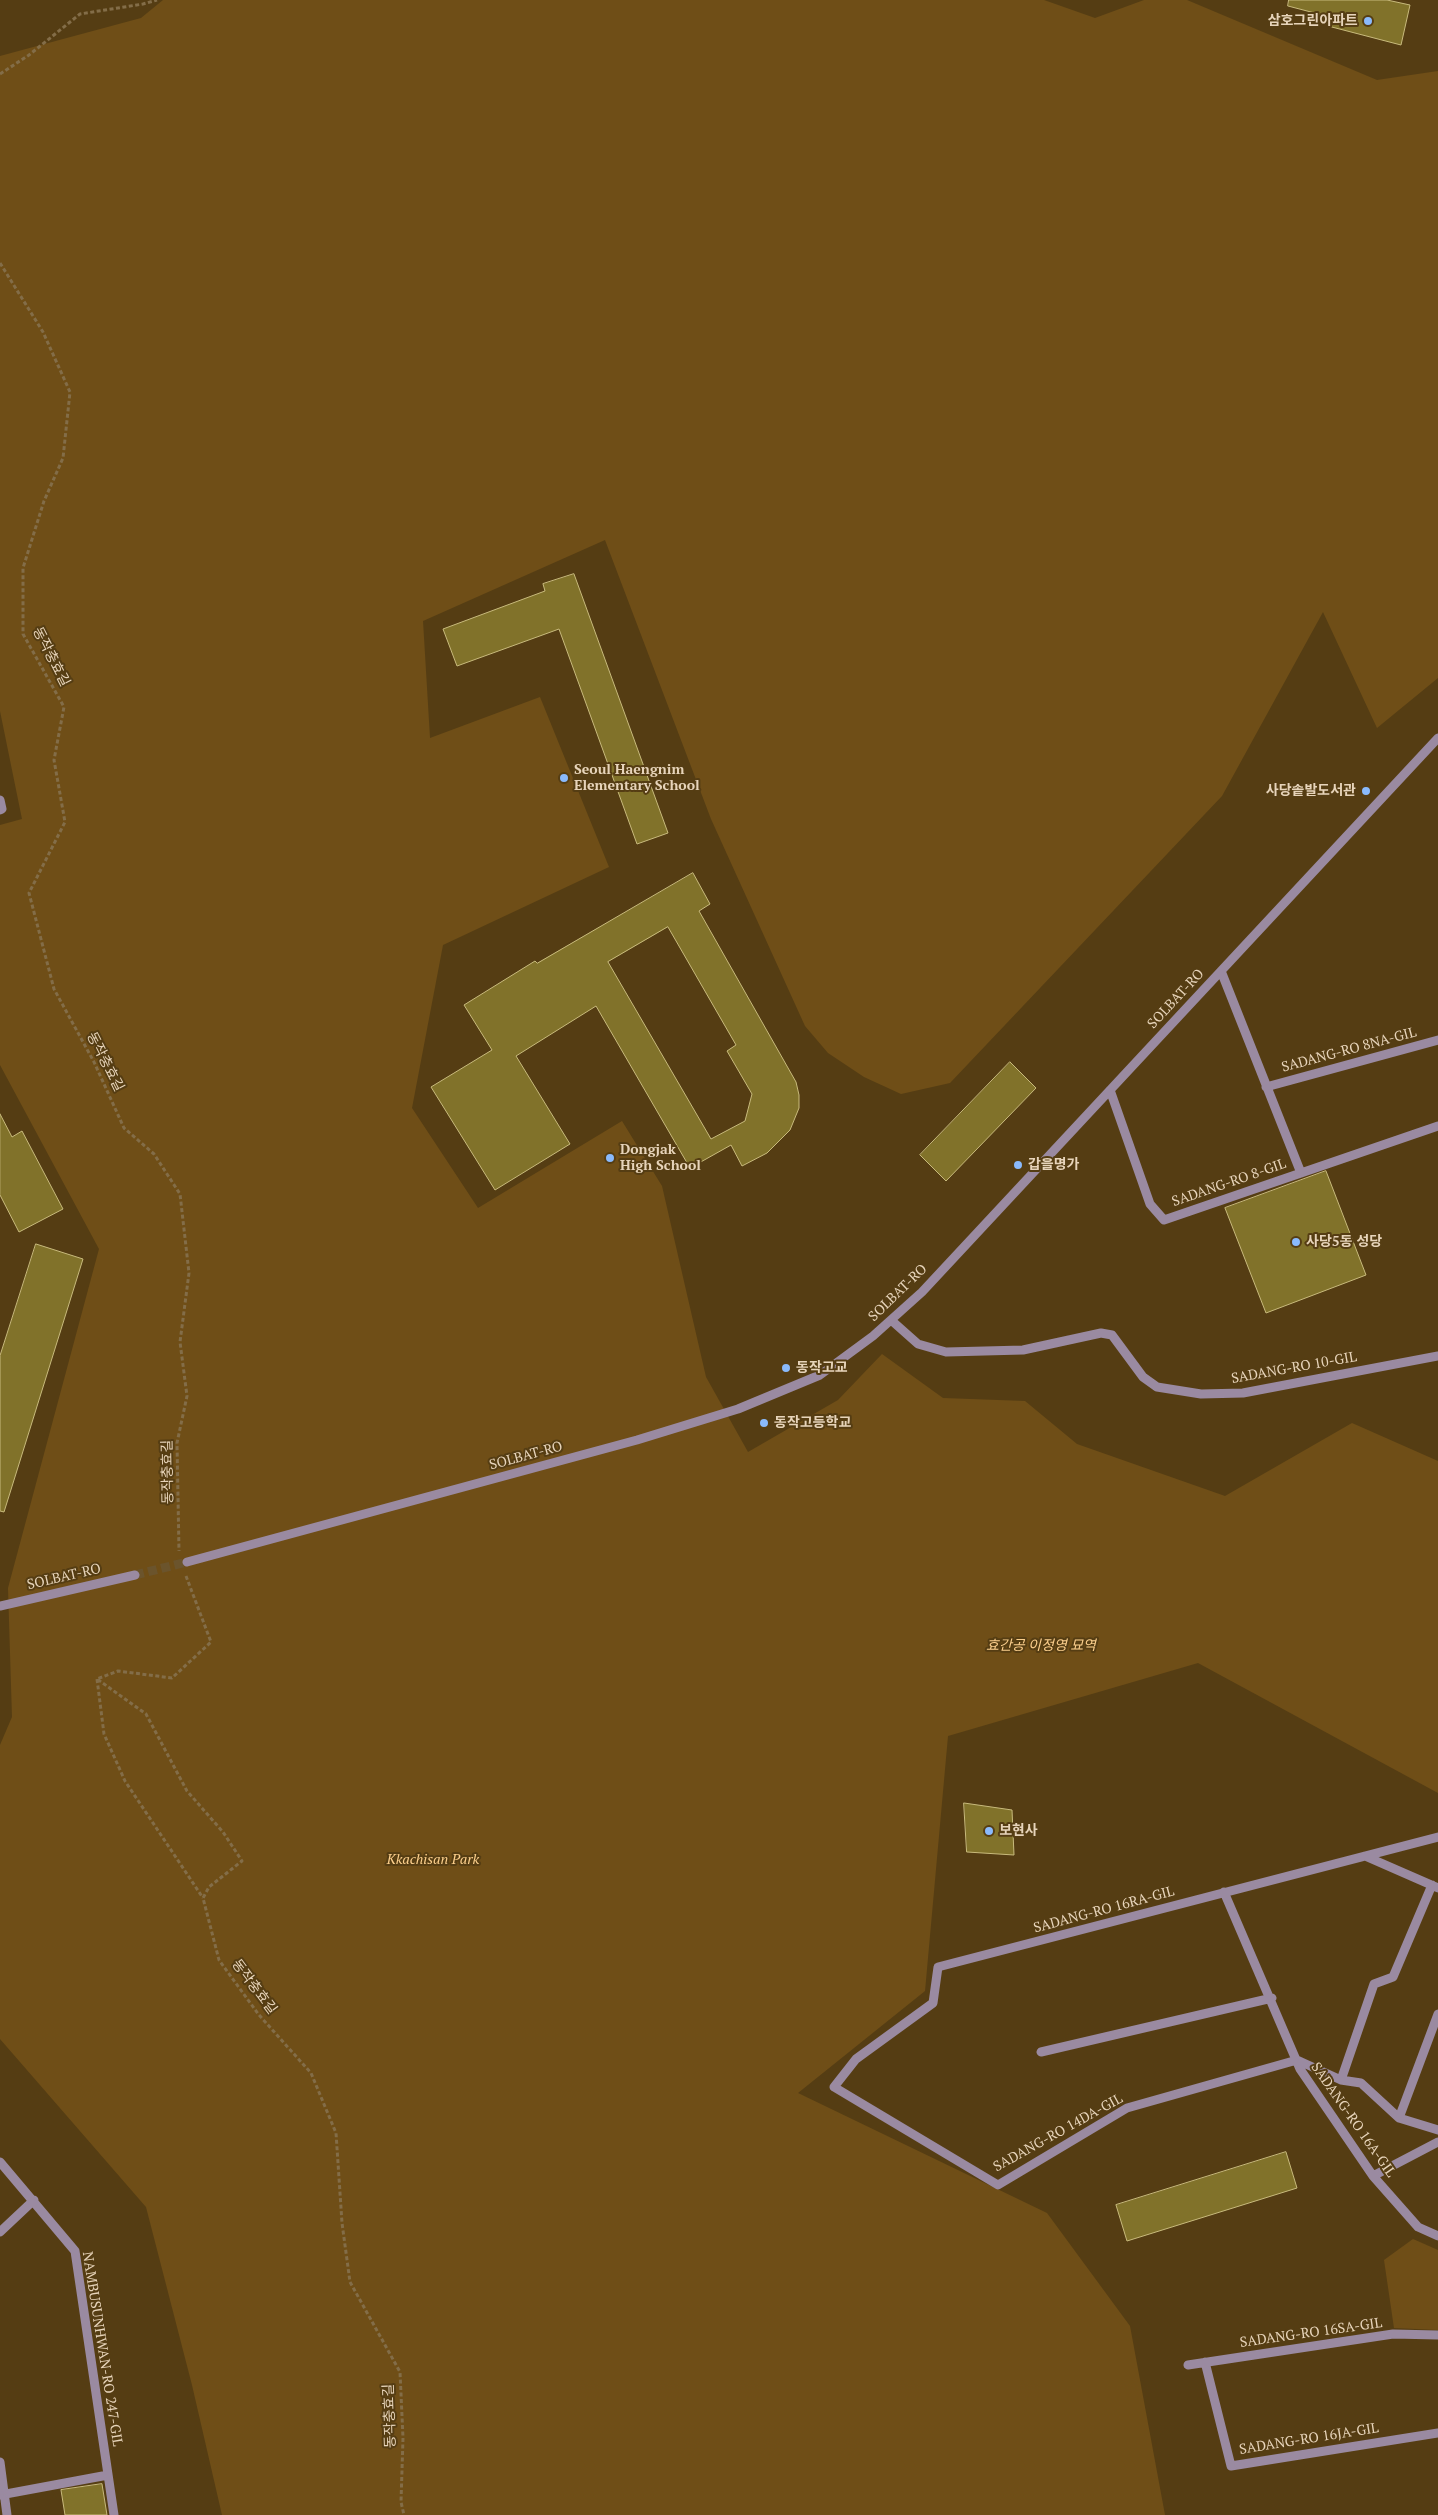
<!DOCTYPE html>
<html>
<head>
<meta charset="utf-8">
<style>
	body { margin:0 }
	canvas { display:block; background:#553d13 }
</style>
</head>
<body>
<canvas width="1438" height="2515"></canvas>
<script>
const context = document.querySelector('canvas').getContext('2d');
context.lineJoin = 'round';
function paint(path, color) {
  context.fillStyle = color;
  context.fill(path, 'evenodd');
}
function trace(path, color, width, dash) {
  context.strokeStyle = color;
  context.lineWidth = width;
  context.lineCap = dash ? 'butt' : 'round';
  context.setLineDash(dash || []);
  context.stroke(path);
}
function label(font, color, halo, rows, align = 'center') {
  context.font = font + ' "PT Serif","Noto Sans KR",serif';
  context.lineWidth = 4;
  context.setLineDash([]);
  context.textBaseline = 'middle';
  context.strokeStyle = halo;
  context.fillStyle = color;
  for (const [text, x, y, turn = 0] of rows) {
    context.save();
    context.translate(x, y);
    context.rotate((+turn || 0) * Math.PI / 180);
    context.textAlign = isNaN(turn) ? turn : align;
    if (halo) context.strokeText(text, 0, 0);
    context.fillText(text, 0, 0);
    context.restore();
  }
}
const green = new Path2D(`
	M163 0H1044L1095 18 1144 0H1187L1377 80 1438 71V678L1377 728 1323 612 1222 796 950 1083 901 1094 864 1077 828 1053 805 1026 711 819 605 540 423 621 430 738 540 697 609 867 443 945 412 1108 478 1208 622 1121 662 1186 706 1377 748 1452 838 1400 882 1354 943 1398 1025 1401 1077 1444 1225 1496 1352 1423 1438 1461V1793L1198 1663 948 1736 925 1991 798 2093 1047 2213 1130 2326 1165 2515H222L192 2385 146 2207 0 2039V1745L12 1717 8 1588 99 1249 0 1065V825L22 819 0 711V56L141 18Z
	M1413 2239 1438 2250V2330L1394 2328 1384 2260Z`);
const building = new Path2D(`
	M1289 0H1387L1410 5 1401 45 1328 26 1330 17 1288 6Z
	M574 574 668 833 637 844 559 629 457 666 443 629 545 591 543 584Z
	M693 873 710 904 699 911 796 1082 799 1095V1108L790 1130 767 1153 742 1166 731 1145 690 1168 596 1006 516 1056 570 1144 495 1190 431 1087 492 1050 464 1005 535 961 537 963ZM668 927 736 1045 727 1051 752 1094 745 1121 711 1139 608 962Z
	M1010 1062 1036 1088 946 1181 920 1155Z
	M0 1114 12 1137 22 1131 63 1209 19 1232 0 1195Z
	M1326 1171 1366 1275 1266 1313 1225 1208Z
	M36 1244 83 1259 4 1512 0 1511V1356Z
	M964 1803 1012 1810 1014 1855 967 1852Z
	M1286 2152 1297 2188 1127 2241 1116 2205Z
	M102 2484 107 2515H65L61 2490Z`);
const minorTunnel = new Path2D(`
	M135 1575 187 1562`);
const path = new Path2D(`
	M0 74 29 55 80 14 143 4 157 0
	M0 263 43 332 70 392 63 458 44 501 23 568V634L64 707 54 760 65 822 29 893 54 989 94 1062 124 1128 154 1154 180 1194 189 1273 180 1342 187 1396 177 1443 179 1551
	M186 1576 211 1642 172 1678 118 1671 97 1679 146 1714 187 1791 223 1832 242 1861 209 1887 203 1898 219 1960 259 2015 311 2073 336 2133 342 2223 350 2282 400 2372 403 2438 401 2502 404 2515
	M97 1679 104 1734 125 1781 203 1898`);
const minor = new Path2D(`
	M0 800 2 809 0 810
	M1221 971 1301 1173
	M1266 1087 1438 1040
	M1110 1090 1150 1204 1164 1220 1438 1126
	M891 1320 918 1344 946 1352 1023 1350 1101 1333 1112 1335 1143 1377 1157 1387 1201 1394 1243 1393 1438 1356
	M187 1562 637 1440 738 1409 820 1375 873 1336 922 1292 1438 738
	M0 1606 135 1575
	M1438 1837 938 1967 933 2003 856 2059 834 2087 998 2185 1127 2108 1297 2060 1341 2080 1361 2083 1399 2118 1438 2130
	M1365 1856 1438 1888
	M1224 1892 1300 2069 1373 2176 1418 2227 1438 2236
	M1041 2052 1272 1998
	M1341 2080 1374 1984 1393 1977 1432 1885
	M1399 2118 1438 2014
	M0 2162 75 2251 114 2515
	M1373 2176 1438 2142
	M0 2232 34 2200
	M1205 2362 1231 2466 1438 2433
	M1188 2365 1393 2334 1438 2335
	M0 2462 7 2515
	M0 2495 108 2475`);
const markers = [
	[1368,21,5,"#8abafc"],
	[564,778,5,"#8abafc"],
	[1366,791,5,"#8abafc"],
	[610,1158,5,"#8abafc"],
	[1018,1165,5,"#8abafc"],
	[1296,1242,5,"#8abafc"],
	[786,1368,5,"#8abafc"],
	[764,1423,5,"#8abafc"],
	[989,1831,5,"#8abafc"]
];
const poiNames = [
	["삼호그린아파트",1358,21,"right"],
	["Seoul Haengnim",574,770],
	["Elementary School",574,786],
	["사당솥발도서관",1356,791,"right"],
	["Dongjak",620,1150],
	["High School",620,1166],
	["갑을명가",1028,1165],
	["사당5동 성당",1306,1242],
	["동작고교",796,1368],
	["동작고등학교",774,1423],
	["보현사",999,1831]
];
const streetNames = [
	["동작충효길",51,657,63],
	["SOLBAT-RO",1176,999,-47],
	["SADANG-RO 8NA-GIL",1349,1050,-15],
	["동작충효길",105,1062,63],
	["SADANG-RO 8-GIL",1229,1183,-19],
	["SOLBAT-RO",898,1293,-44],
	["SADANG-RO 10-GIL",1294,1368,-10],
	["SOLBAT-RO",526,1456,-15],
	["동작충효길",168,1472,-91],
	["SOLBAT-RO",64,1577,-13],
	["SADANG-RO 16RA-GIL",1104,1910,-15],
	["동작충효길",254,1987,53],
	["SADANG-RO 16A-GIL",1353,2120,55],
	["SADANG-RO 14DA-GIL",1058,2133,-29],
	["SADANG-RO 16SA-GIL",1311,2333,-8],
	["NAMBUSUNHWAN-RO 247-GIL",102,2349,81],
	["동작충효길",390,2416,-92],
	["SADANG-RO 16JA-GIL",1309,2439,-9]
];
const parkNames = [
	["효간공 이정영 묘역",1041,1646],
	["Kkachisan Park",433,1860]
];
paint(green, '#6f4e17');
paint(building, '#81722a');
trace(building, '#c8ba7c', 1);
trace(minorTunnel, '#6b542c', 9, [9, 4.5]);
trace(path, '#836d48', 3, [4, 2.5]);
trace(minor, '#9a8aa1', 9);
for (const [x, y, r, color] of markers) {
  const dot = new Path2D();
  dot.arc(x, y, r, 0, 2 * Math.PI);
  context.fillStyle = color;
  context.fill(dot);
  trace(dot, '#553d13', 2);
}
label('bold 14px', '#e7d4ba', '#553d13', poiNames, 'left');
label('14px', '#e7d4ba', '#553d13', streetNames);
label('italic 14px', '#fccf8c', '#553d13', parkNames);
</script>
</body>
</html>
